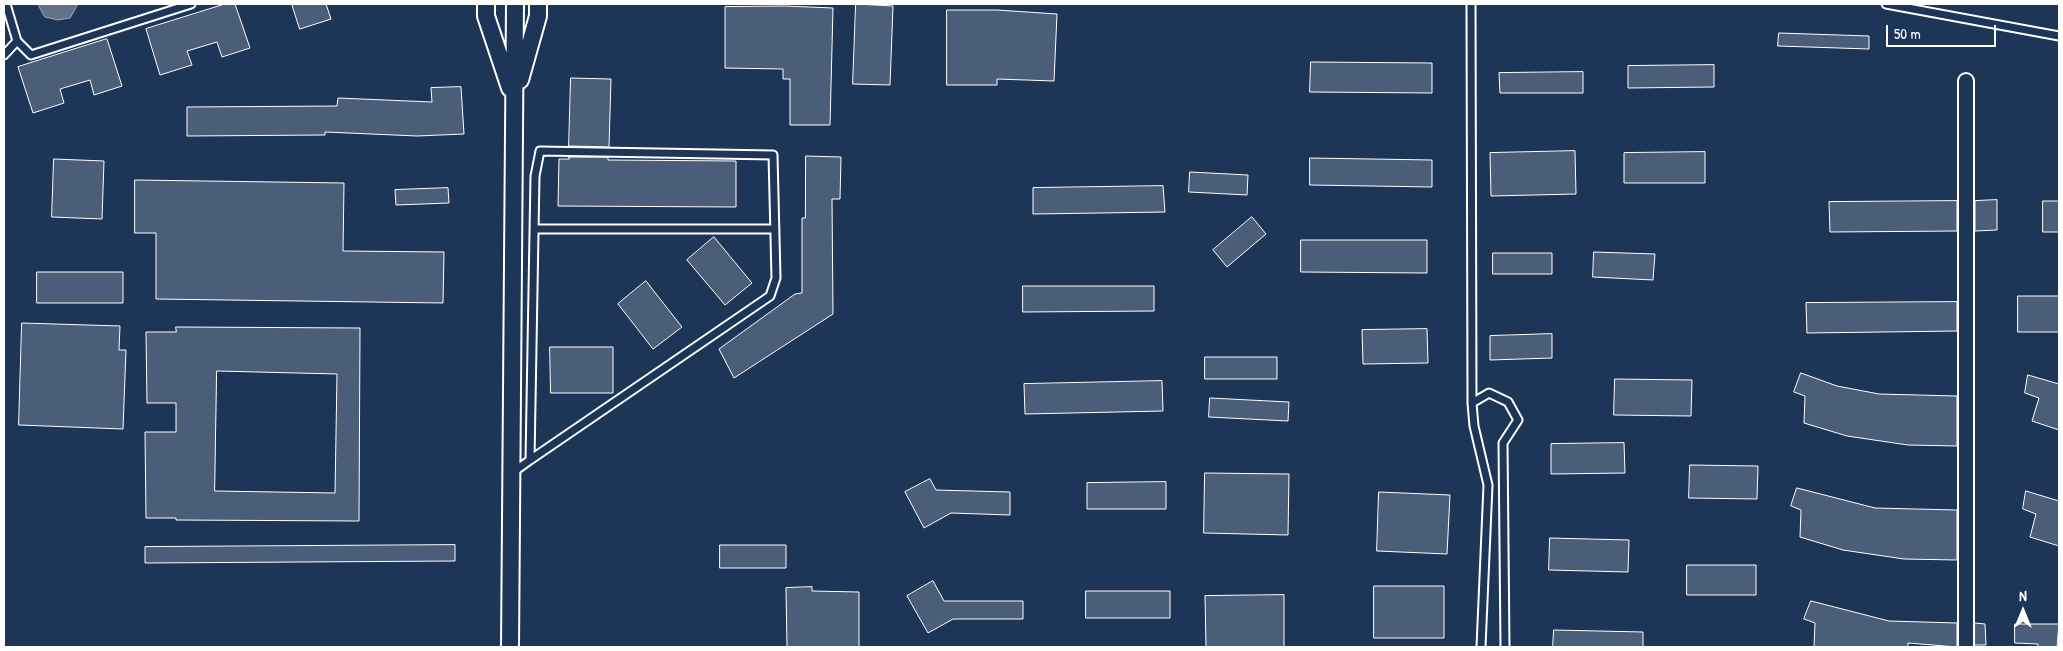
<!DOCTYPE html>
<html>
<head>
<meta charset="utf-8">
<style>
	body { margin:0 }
	#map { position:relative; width:2063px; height:651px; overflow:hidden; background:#1d3557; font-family:"Patrick Hand",sans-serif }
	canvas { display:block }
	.frame { position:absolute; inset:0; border:5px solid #fff; pointer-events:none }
	.north { position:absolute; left:1998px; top:586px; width:50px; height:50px; -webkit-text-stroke:4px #1d3557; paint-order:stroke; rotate:0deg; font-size:14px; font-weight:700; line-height:20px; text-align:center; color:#fff }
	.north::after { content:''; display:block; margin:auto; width:18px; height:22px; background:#fff; clip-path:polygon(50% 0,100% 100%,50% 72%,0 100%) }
	.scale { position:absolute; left:1886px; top:25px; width:110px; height:22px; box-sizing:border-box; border:2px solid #fff; border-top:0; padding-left:6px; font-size:15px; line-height:18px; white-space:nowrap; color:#fff; -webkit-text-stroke:4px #1d3557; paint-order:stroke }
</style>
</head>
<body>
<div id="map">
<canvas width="2063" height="651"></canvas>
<div class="frame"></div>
<div class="north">N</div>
<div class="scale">50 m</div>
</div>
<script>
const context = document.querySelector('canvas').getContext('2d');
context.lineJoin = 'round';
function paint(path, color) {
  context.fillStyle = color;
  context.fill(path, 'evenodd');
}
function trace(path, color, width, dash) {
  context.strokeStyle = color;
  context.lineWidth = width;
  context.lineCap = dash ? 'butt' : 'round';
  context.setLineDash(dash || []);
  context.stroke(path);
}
const water = new Path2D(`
	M38 4H78L70 18 58 20 45 17Z`);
const building = new Path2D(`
	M225 4H235L250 48 222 57 217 42 187 51 192 65 160 75 146 29Z
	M292 4H326L331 19 300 29Z
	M856 4 893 6 890 85 853 84Z
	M785 6 833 8 830 125H790V79H783V69L725 68V7Z
	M947 10H997L1057 14 1054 81 997 79V85H947Z
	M1779 33 1869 36V49L1778 46Z
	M107 39 122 86 94 95 90 80 60 89 64 103 33 113 18 67Z
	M1311 62 1432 63V93L1310 92Z
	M1714 65V87L1628 88V66Z
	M1583 72V93H1500L1499 73Z
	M571 78 611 79 609 147 569 146Z
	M461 87 464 134 417 136 325 132V135L187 136V107L337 106 338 98 432 102 431 88Z
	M1575 151 1576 194 1491 196 1490 153Z
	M1705 152V183H1624V153Z
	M806 156 841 157 840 199H832L833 314 734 378 719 349 795 294 802 293V218H805Z
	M569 157H608V160L736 161V207L558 206 559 159H569Z
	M1310 158 1432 160V187L1310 185Z
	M54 159 104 161 102 219 52 217Z
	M1190 172 1248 175 1247 195 1189 192Z
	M135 180 344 183 343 251 444 252 443 303 156 299V233H135Z
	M1163 186 1165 212 1033 214V188Z
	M448 188 449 203 396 205 395 190Z
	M1997 200V230L1975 231V201Z
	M1957 201V231L1830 232 1829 202Z
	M2043 201H2059V232H2043Z
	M1252 217 1266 234 1227 267 1213 250Z
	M714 237 752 283 725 305 687 260Z
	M1301 240H1427V273L1301 272Z
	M1594 252 1655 254 1653 280 1593 277Z
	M1493 253H1552V274H1493Z
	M37 272H123V303H37Z
	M646 281 682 327 653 349 618 304Z
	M1023 286H1154V311L1023 312Z
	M2018 296H2059V332H2018Z
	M1957 302V331L1807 333 1806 303Z
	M22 323 120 326 119 350H126L123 429 19 425Z
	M176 327 360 328 359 521 176 520V518H146L145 432H176V403H147L146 332H176ZM217 371 337 374 335 493 215 491Z
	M1427 329 1428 363 1363 364 1362 330Z
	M1552 334V358L1490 360V336Z
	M550 347H613V393H551Z
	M1205 357H1277V379H1205Z
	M1801 373 1837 386 1879 394 1957 396V446L1908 445 1847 436 1804 423 1805 396 1794 392Z
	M2028 375 2059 384V430L2032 421 2039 398 2025 393Z
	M1615 379 1692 380 1691 416 1614 415Z
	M1162 381 1163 411 1025 414 1024 384Z
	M1210 398 1289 402 1288 421 1209 417Z
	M1624 443 1625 473 1551 474V444Z
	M1690 465 1758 466 1757 499 1689 498Z
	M1205 473 1289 474 1288 535 1204 533Z
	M930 479 936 490 1010 492V515L951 513 924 528 905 492Z
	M1166 482V509H1087V483Z
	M1797 488 1875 508 1957 510V560L1904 559 1843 550 1800 537 1801 510 1791 506Z
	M2026 491 2059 501V546L2030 537 2036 514 2023 509Z
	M1379 492 1450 495 1447 554 1377 551Z
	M1550 538 1629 540 1628 572 1549 570Z
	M455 545V561L145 563V547Z
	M720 545H786V568H720Z
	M1687 565H1756V595H1687Z
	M933 581 944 601H1023V619H953L928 633 907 596Z
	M1374 586H1444V638H1374Z
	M812 587V591L859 592V647H787L786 588Z
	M1086 591H1170V618H1086Z
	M1284 595V647H1206L1205 596Z
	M1811 601 1889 621 1957 623V647L1908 643V647H1814L1815 623 1804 619Z
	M1975 623 1985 624 1986 645H1975Z
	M2015 624H2059L2057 647H2038V644L2015 643Z
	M1554 630 1643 632V647H1553Z`);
const service = new Path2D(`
	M6 4 17 41 31 55 191 4
	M1471 4 1472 403
	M1886 4 2059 36
	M4 55 17 41
	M534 229H775
	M512 473 530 460 770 296 776 278 773 155 540 151 535 176 530 460
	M1481 647 1488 485 1474 426 1472 403 1489 393 1508 402 1518 420 1503 443 1505 647`);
const minor = new Path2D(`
	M1966 81V647`);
const tertiary = new Path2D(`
	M486 4V16L510 88
	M520 80 538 16V4
	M510 647 515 4`);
paint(water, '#617289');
trace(water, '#a0aab8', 1);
paint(building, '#4a5d79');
trace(building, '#fff', 1);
trace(service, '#fff', 11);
trace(minor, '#fff', 18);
trace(tertiary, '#fff', 20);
trace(service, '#1d3557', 7);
trace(minor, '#1d3557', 14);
trace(tertiary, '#1d3557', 16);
</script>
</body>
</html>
